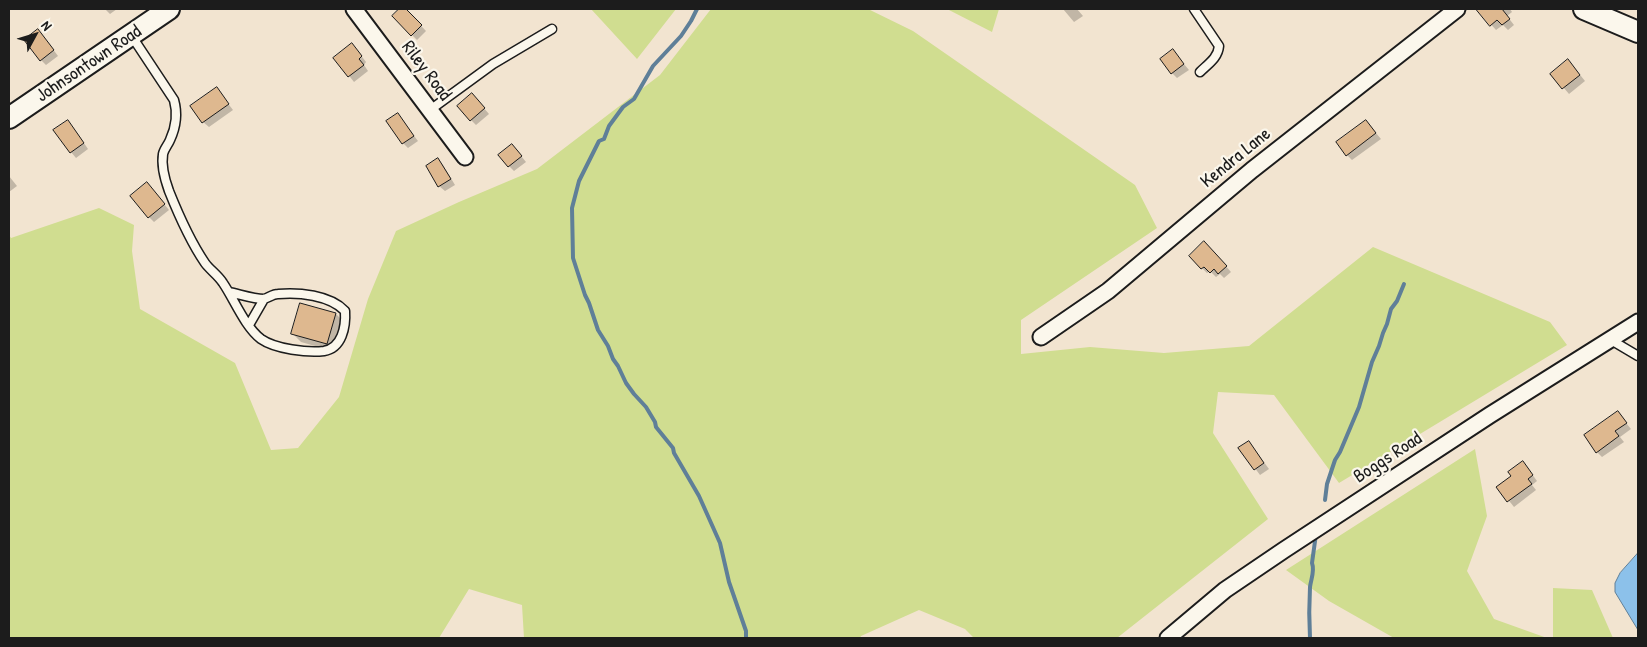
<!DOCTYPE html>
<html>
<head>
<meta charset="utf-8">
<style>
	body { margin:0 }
	#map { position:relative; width:1647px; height:647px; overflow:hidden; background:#f2e4d0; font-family:"Patrick Hand",sans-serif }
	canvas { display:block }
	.frame { position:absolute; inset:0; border:10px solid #1c1c1c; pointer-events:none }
	.north { position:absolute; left:10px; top:10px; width:50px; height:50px; -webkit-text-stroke:4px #fbf7ec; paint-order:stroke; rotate:51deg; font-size:14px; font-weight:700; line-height:20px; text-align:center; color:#1c1c1c }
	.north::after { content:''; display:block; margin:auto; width:18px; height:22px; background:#1c1c1c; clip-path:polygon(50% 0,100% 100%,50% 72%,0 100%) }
</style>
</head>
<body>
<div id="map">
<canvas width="1647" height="647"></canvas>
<div class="frame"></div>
<div class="north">N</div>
</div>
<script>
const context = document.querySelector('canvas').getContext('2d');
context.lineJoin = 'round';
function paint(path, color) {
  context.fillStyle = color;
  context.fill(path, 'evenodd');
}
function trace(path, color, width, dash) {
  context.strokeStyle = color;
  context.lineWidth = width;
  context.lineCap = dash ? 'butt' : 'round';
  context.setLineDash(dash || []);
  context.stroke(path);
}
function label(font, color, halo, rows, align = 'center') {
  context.font = font + ' "Patrick Hand",sans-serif';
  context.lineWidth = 4.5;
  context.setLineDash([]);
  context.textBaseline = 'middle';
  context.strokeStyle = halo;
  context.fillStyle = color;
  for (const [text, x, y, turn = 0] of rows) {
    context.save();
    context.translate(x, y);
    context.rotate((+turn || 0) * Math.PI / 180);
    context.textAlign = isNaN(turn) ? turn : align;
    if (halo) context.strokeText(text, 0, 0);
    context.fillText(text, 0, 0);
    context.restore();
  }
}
const green = new Path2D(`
	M591 9H676L637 59Z
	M711 9H868L913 31 1135 185 1157 228 1021 320V354L1090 347 1164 353 1249 346 1373 247 1550 322 1567 345 1339 483 1274 395 1218 392 1213 433 1268 519 1117 638H974L965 629 919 610 861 636 860 638H524L522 605 469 589 439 638H9V235L11 238 99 208 134 225 132 251 140 309 235 363 271 450 298 448 339 397 368 299 396 231 459 202 537 169 660 75Z
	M947 9H999L992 32Z
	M1475 449 1487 516 1467 571 1494 619 1547 638H1394L1329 601 1286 570Z
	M1553 588 1592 590 1613 638H1553Z`);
const water = new Path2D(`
	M1638 553V630L1615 592V583L1620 573Z`);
const shadow = new Path2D(`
	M105 9H117L110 14Z
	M401 9H405L426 31 417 40 393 16Z
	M1063 9H1077L1083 16 1074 22Z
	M1484 9H1510L1512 12 1507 16 1514 25 1508 30 1503 25 1496 30 1480 12Z
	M43 36 58 56 46 65 41 60Z
	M357 50 366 62 364 65 368 71 354 82 335 58Z
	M1173 51 1189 70 1177 78 1172 73Z
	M1573 66 1585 81 1569 94 1552 74Z
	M217 89 233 110 209 127 203 122Z
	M477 100 489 114 476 125 471 120Z
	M398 115 418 141 408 148 403 143Z
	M1366 121 1381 139 1352 160 1347 155Z
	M73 127 88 149 76 158 71 152Z
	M517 151 526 162 514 171 509 166Z
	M438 160 443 165 455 185 445 191 439 186Z
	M9 176 17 186 9 192Z
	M152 189 169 210 154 222 149 217Z
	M1210 248 1231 272 1224 278 1220 274 1216 277 1210 271 1207 273 1202 268Z
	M336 314 344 322 336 352 301 342 293 334Z
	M1618 413 1631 429 1620 437 1624 442 1602 457 1597 452Z
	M1249 442 1269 469 1260 475 1240 448Z
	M1523 462 1537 481 1532 485 1536 490 1514 507 1498 487 1512 476Z`);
const stream = new Path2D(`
	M697 9 691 21 681 36 653 66 634 99 623 107 609 126 604 139 599 141 579 181 572 208 573 258 585 295 589 303 598 330 608 346 613 359 618 366 626 383 634 394 646 407 655 422 656 427 673 448 674 453 699 496 720 543 729 582 746 631V638
	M1325 500 1327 484 1335 460 1340 452 1359 407 1372 362 1379 346 1383 333 1387 324 1391 309 1397 301 1404 284
	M1310 638C1309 621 1309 604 1310 587 1311 579 1315 571 1312 563L1316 534`);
const building = new Path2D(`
	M399 9H406L422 25 411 36 392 16Z
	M1476 9H1502L1510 19 1502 25 1497 20 1490 26Z
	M38 29 54 50 40 61 24 40Z
	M352 43 362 56 359 59 364 65 348 77 333 58Z
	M1173 49 1184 64 1171 74 1160 59Z
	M1568 59 1580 75 1562 89 1550 74Z
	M217 87 229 104 202 123 190 106Z
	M472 93 485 108 470 121 457 106Z
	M398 113 414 136 402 144 386 121Z
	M68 120 84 143 70 153 53 130Z
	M1366 120 1376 133 1346 156 1336 142Z
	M512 144 522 156 508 167 498 155Z
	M438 158 451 179 438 187 426 166Z
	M147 182 165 204 148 218 130 196Z
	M1204 241 1227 266 1218 274 1214 269 1210 273 1204 267 1201 269 1189 256Z
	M300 303 336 313 327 344 291 334Z
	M1618 411 1627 423 1615 431 1619 436 1596 453 1584 435Z
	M1249 441 1264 463 1254 470 1238 448Z
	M1523 461 1533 475 1528 479 1532 484 1507 502 1496 487 1511 476 1508 472Z`);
const lane = new Path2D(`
	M1194 9 1219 46C1218 58 1208 64 1200 72
	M131 35 174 100C178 114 176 127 170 140 168 145 164 149 163 154 161 166 165 180 169 191 179 216 190 241 205 263 210 270 218 275 223 283 234 299 245 327 261 339 275 349 308 353 324 351 342 348 346 327 345 311 330 295 298 292 278 294 273 294 268 298 264 299 254 299 239 294 229 292
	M430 110 493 64 552 29
	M249 325 264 299
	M1611 340 1638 356`);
const street = new Path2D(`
	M354 9 465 157
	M1041 337 1108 291 1252 170 1457 9
	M1168 638 1225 590 1284 550 1490 415 1638 322`);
const secondary = new Path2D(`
	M1584 9 1638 32
	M9 118 169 9`);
const streetNames = [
	["Johnsontown Road",89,64,-34],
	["Riley Road",426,71,53],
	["Kendra Lane",1236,158,-39],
	["Boggs Road",1388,458,-33]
];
paint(green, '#d0dd90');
paint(water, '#8cc1ea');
trace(water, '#5f7f98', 1);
paint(shadow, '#0003');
trace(stream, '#5f7f98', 4);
paint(building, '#deb88f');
trace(building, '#1c1c1c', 1);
trace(lane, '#1c1c1c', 11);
trace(street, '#1c1c1c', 19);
trace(secondary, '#1c1c1c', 24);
trace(lane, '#fbf7ec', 8);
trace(street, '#fbf7ec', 15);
trace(secondary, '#fbf7ec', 20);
label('19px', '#1c1c1c', '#fbf7ec', streetNames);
</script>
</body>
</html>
